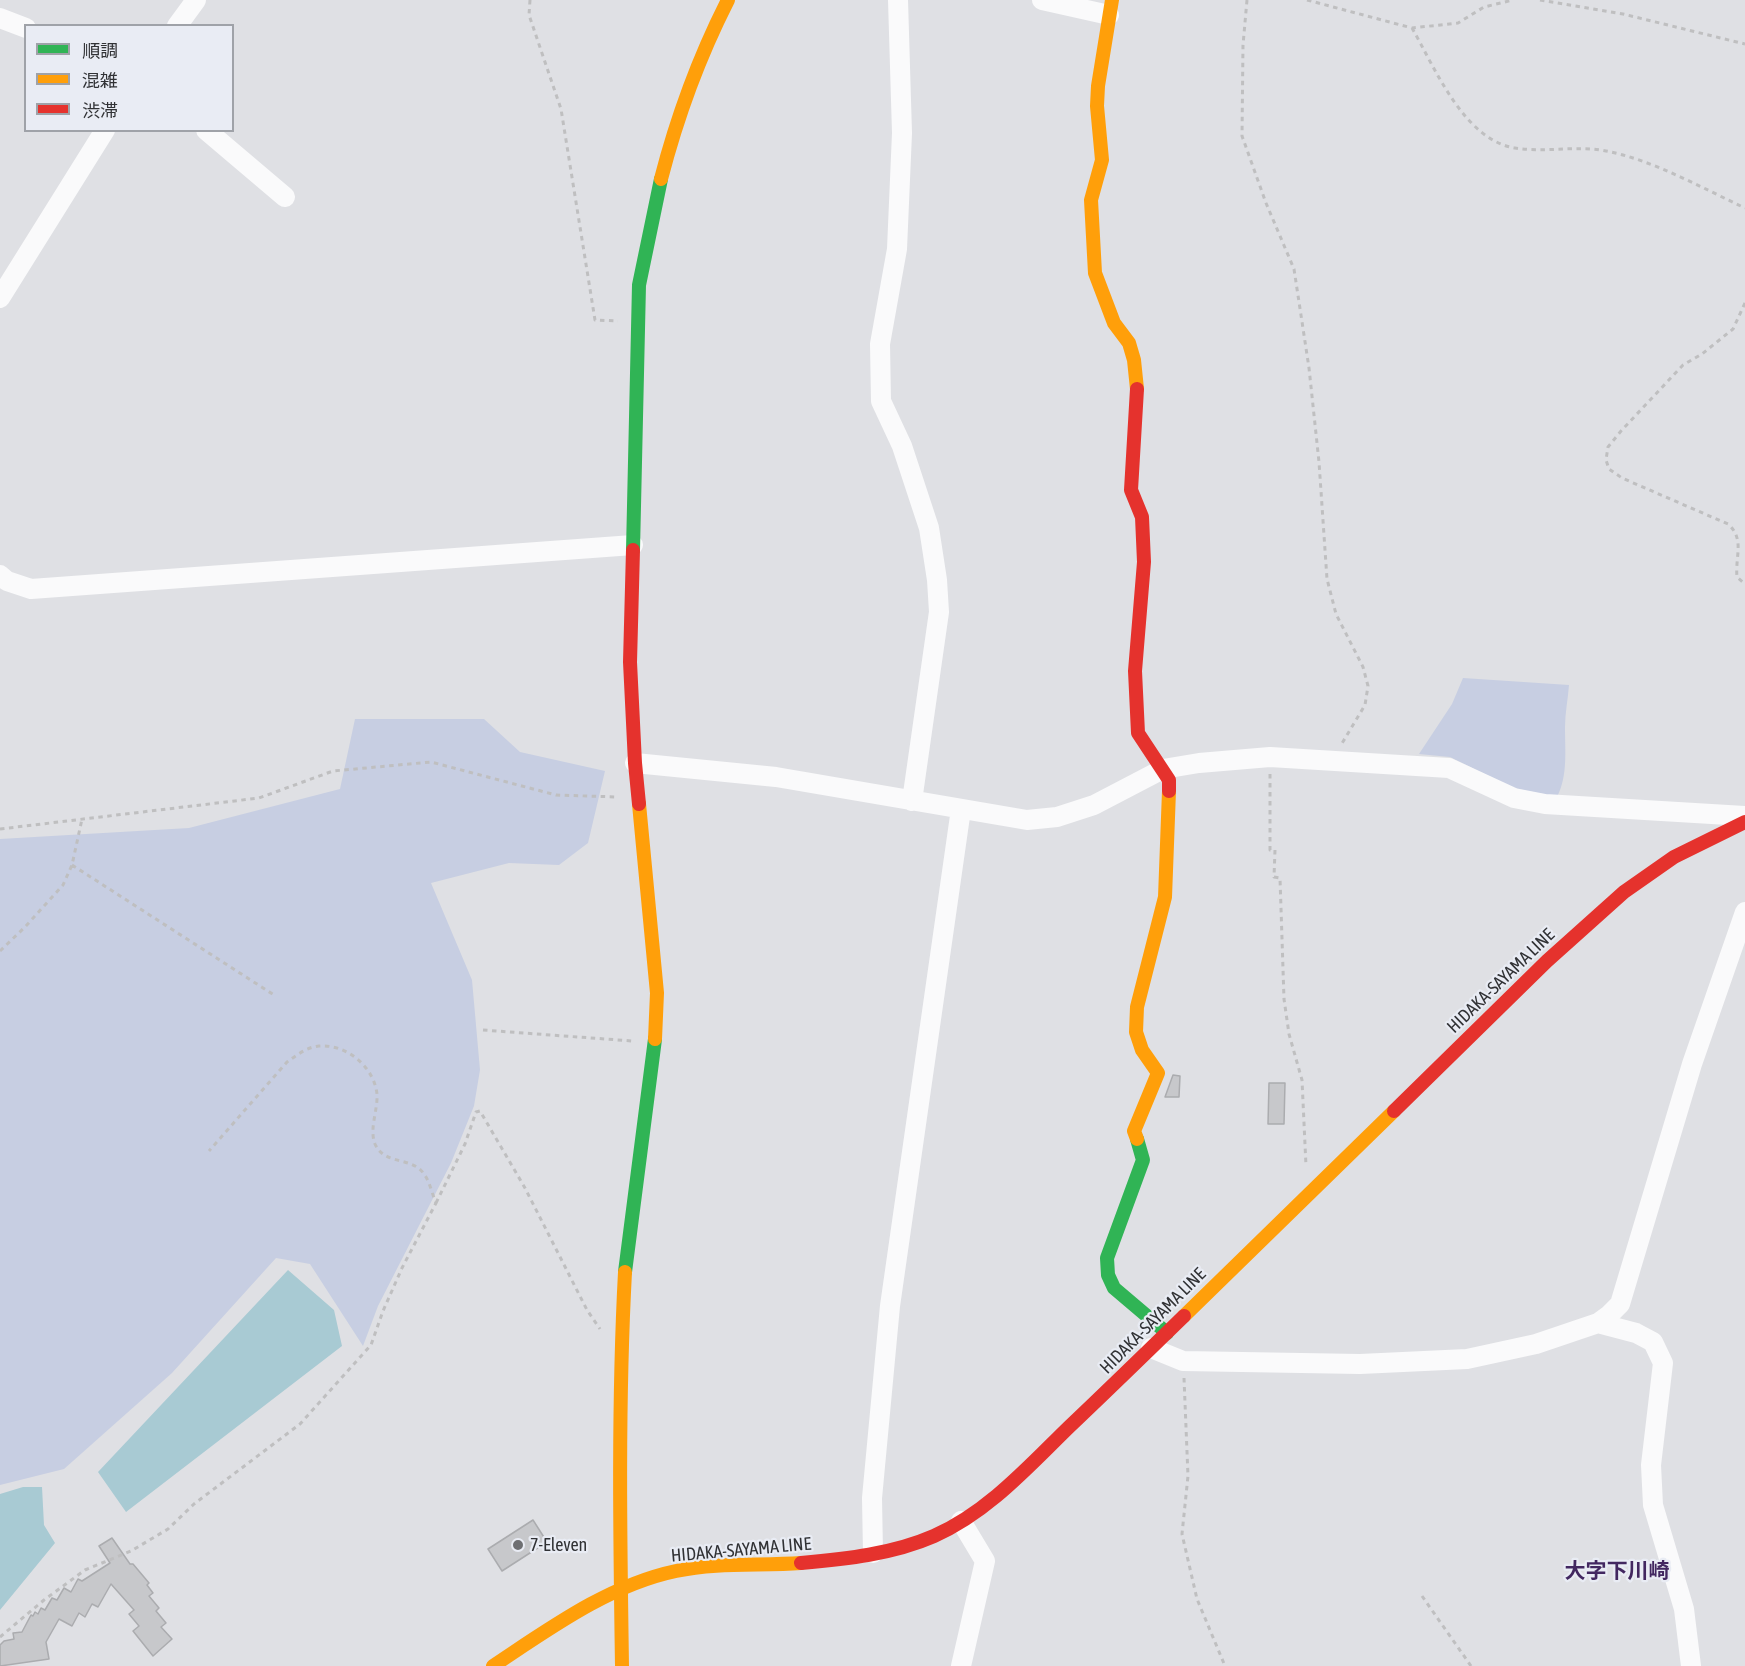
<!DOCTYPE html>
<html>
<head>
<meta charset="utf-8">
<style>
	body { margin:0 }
	#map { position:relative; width:1745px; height:1666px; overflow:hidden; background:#dfe0e4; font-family:"Asap Condensed","Noto Sans JP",sans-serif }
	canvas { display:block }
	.legend { position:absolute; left:24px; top:24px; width:210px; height:108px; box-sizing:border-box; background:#e9ecf4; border:2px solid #9fa2a8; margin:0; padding:8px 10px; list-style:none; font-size:18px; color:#313235 }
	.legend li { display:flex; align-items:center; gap:12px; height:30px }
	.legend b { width:30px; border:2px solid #9fa2a8 }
</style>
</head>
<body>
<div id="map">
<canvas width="1745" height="1666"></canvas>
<ul class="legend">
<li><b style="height:8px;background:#30b455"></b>順調</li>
<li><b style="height:8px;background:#ff9f0a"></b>混雑</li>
<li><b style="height:8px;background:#e5322d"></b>渋滞</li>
</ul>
</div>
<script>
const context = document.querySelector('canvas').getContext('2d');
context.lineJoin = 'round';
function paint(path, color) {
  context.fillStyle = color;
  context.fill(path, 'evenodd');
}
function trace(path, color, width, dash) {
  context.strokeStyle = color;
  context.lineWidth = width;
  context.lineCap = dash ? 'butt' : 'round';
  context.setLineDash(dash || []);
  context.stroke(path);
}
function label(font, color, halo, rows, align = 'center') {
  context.font = font + ' "Asap Condensed","Noto Sans JP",sans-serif';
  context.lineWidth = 4.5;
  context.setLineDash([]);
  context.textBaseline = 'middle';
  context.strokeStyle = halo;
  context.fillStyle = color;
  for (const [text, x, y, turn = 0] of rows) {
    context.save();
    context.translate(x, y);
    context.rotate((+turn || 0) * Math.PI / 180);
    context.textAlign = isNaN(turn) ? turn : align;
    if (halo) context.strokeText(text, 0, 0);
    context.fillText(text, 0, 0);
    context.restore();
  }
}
const green = new Path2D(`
	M1463 678 1569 685C1568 699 1565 713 1565 727 1565 751 1568 776 1557 797L1513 788 1450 757 1419 754 1452 704Z
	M355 719H484L520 752 605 771 588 843 559 865 509 863 431 883 472 980 480 1070 474 1106 451 1163 378 1306 363 1346 310 1264 276 1258 172 1373 64 1469 0 1485V839L189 828 340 789Z`);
const water = new Path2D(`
	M288 1270 334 1310 342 1346 126 1512 98 1472Z
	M23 1487H42L44 1525 55 1543 0 1610V1494Z`);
const building = new Path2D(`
	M1173 1075 1180 1076 1179 1097H1165Z
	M1269 1083H1285L1284 1124H1268Z
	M533 1520 547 1542 502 1571 488 1549Z
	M112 1538 130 1564H133L149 1583 147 1585 153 1593 149 1596 159 1608 156 1611 166 1623 161 1627 172 1639 153 1656 133 1631 139 1626 129 1614 134 1610 111 1584 98 1607 92 1604 85 1617 79 1613 72 1626 59 1619 46 1642 49 1659 0 1666V1645L4 1641 14 1639 13 1633 22 1632 31 1615 33 1616 35 1612 38 1614 41 1608 45 1610 52 1598 57 1600 64 1588 71 1592 78 1579 82 1581 110 1563 99 1546Z`);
const path = new Path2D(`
	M530 0 529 15 561 109 595 320 618 321
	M1247 0 1243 45 1242 136 1266 203 1294 269 1309 368 1319 462 1327 579 1336 614 1363 667 1368 686 1365 705 1341 745
	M1307 0 1412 28 1458 23 1484 7 1513 0
	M1540 0 1623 14 1745 44
	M1412 28C1435 68 1464 140 1515 148 1545 153 1577 145 1606 151 1653 160 1702 188 1745 208
	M1745 303 1733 329 1702 354 1683 365 1621 431 1608 447 1606 460 1609 469 1622 478 1728 524C1745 539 1735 556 1737 577L1745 584
	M1270 774V850H1275L1274 877 1280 878 1284 999 1289 1034 1302 1080 1306 1166
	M0 829 259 798 333 771 431 762 556 795 617 797
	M72 865 274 995
	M0 951 25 927 63 885 72 865 82 819
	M483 1030 632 1041
	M436 1203 465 1144 476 1112 480 1111 525 1188 587 1310 600 1329
	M1184 1378 1188 1476 1182 1534 1197 1599 1225 1666
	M1422 1596 1471 1666
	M0 1637 44 1600 85 1570 131 1551 168 1529 194 1504 300 1424 371 1345 383 1311 402 1268 436 1203C432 1194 430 1182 424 1174 412 1156 385 1166 375 1144 369 1129 378 1110 377 1094 374 1067 347 1044 319 1046 307 1047 297 1055 287 1062L209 1151`);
const street = new Path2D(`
	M898 0 902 133 897 249 880 344 881 401 902 446 929 528 937 580 939 612 912 801
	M1042 0 1109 15
	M0 18 26 28
	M177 26 196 0
	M206 130 285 197
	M0 298 105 130
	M0 575 7 581 31 589 633 545
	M635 763 776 777 1027 820 1057 817 1094 805 1163 769 1199 763 1270 757 1449 768 1514 798 1545 804 1745 816
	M1598 1323 1636 1333 1653 1342 1663 1363 1651 1465 1653 1505 1684 1609 1691 1666
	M1151 1348 1183 1361 1360 1364 1467 1359 1536 1344 1598 1323 1609 1315 1620 1304 1692 1064 1745 912
	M961 1521 985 1561 961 1666
	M873 1553 872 1498 890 1306 961 809`);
const fast = new Path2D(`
	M633 550 639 285 661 179
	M1137 1139 1143 1160 1107 1258 1108 1275 1114 1288 1167 1333
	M625 1272 655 1039`);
const slow = new Path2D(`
	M1112 0 1098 86 1097 106 1102 160 1091 200 1095 273 1114 323 1129 343 1134 360 1137 389
	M661 179C677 117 699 57 728 0
	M639 804 657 993 655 1039
	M1137 1139 1134 1131 1158 1073 1142 1050 1136 1032 1137 1007 1165 897 1169 791
	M1184 1316 1394 1111
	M493 1666C549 1629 609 1585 676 1571 717 1562 760 1566 801 1563
	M622 1666C620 1534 618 1403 625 1272`);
const jam = new Path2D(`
	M1137 389 1131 490 1142 517 1144 562 1135 671 1138 733 1169 780V791
	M633 550 630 662 635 763 639 804
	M1394 1111 1547 961 1624 892 1674 857 1745 822
	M801 1563C846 1559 893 1554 934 1536 987 1513 1029 1466 1069 1427 1108 1390 1146 1353 1184 1316`);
const markers = [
	[518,1545,6,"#6e6f72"]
];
const streetNames = [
	["HIDAKA-SAYAMA LINE",1501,981,-44],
	["HIDAKA-SAYAMA LINE",1153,1321,-45],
	["HIDAKA-SAYAMA LINE",741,1550,-5]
];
const poiNames = [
	["7-Eleven",530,1545]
];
const quarterNames = [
	["大字下川崎",1617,1571]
];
paint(green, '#c7cee2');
paint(water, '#a8cad3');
paint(building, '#c7c8cb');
trace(building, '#abacaf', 1.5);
trace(path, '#bfbfc0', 3, [4.5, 4.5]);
trace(street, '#fafafb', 20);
trace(fast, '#30b455', 14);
trace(slow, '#ff9f0a', 14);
trace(jam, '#e5322d', 14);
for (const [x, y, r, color] of markers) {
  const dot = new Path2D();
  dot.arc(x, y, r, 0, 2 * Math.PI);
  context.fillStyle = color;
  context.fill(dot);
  trace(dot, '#e9ecf4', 2);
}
label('18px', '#313235', '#e9ecf4', streetNames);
label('18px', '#313235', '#e9ecf4', poiNames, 'left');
label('bold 21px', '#422760', '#e9ecf4', quarterNames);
</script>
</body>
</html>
